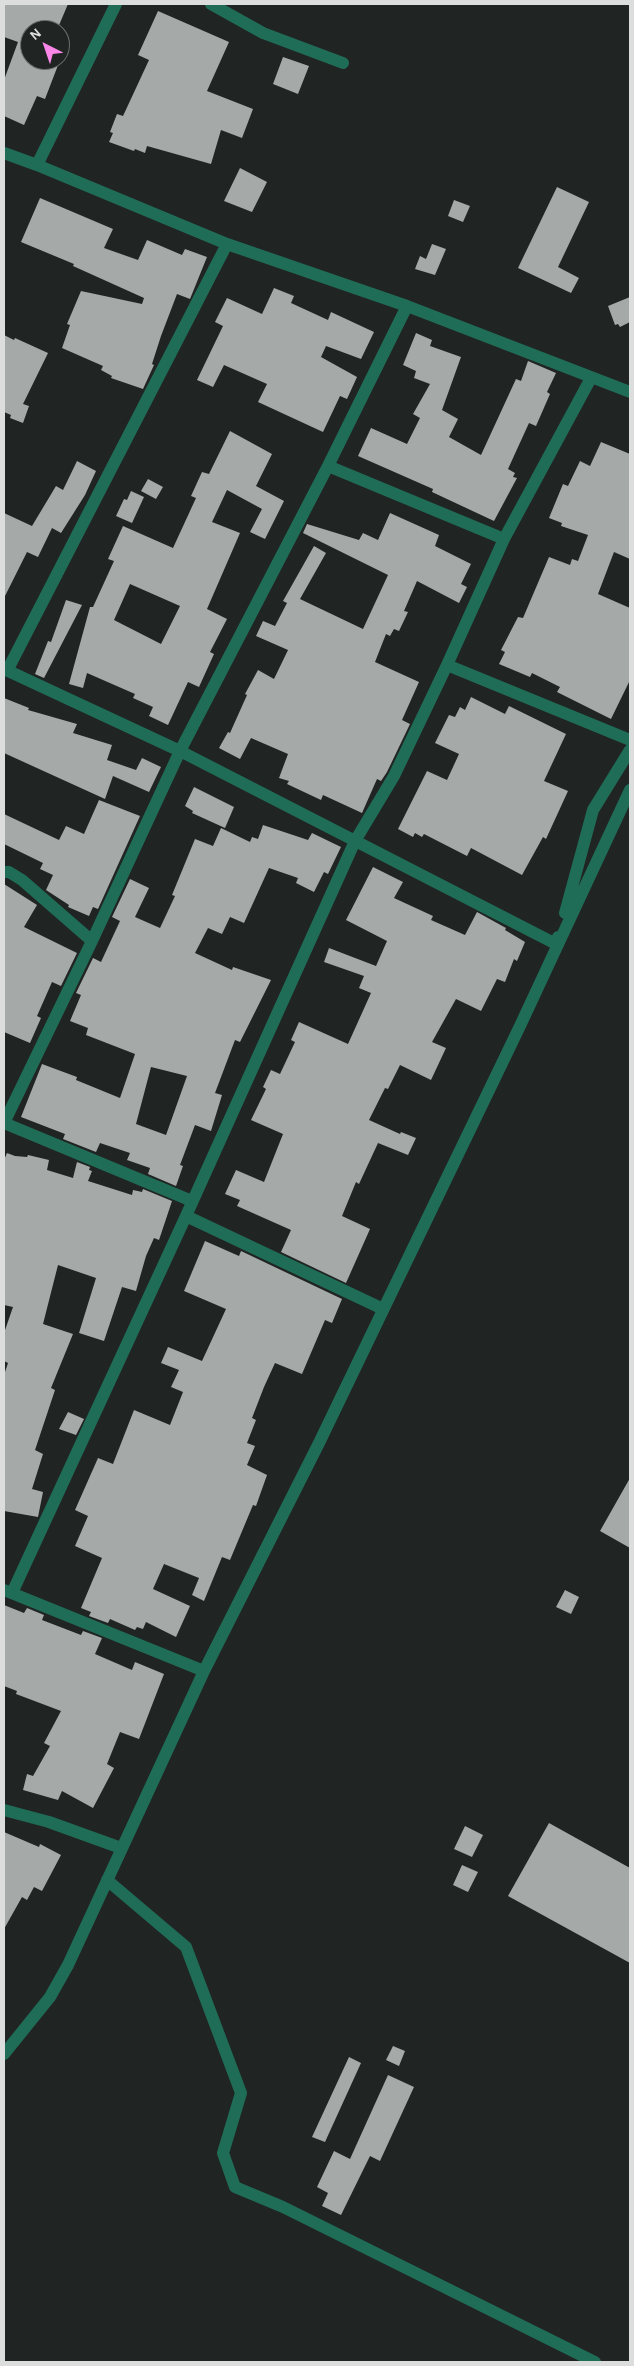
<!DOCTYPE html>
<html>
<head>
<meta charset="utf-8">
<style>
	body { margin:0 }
	#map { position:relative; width:634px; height:2366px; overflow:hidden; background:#202422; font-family:"Alegreya Sans",sans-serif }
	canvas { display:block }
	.frame { position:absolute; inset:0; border:5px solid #dbdedd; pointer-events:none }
	.north { position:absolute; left:20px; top:20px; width:50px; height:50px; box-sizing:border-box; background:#202422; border:1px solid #6b6e6d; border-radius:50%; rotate:319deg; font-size:14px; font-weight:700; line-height:20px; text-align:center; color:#dbdedd }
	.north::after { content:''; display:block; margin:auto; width:18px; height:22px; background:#fa87e7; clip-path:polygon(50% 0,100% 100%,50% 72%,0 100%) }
</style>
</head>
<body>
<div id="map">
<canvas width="634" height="2366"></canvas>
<div class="frame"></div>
<div class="north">N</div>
</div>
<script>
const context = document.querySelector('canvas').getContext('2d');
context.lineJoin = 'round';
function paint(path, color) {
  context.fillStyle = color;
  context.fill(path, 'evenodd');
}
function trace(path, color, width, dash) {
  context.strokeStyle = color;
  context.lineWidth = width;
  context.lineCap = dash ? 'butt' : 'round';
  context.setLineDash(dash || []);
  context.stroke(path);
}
const building = new Path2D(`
	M4 4H68L57 30H30V60H60L45 99 37 96 24 125 4 116V80L18 42 4 37Z
	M158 11 229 42 207 91 253 109 242 138 221 130 211 164 147 146 145 153 135 149 134 151 109 142 113 133 110 132 117 114 123 116 149 60 138 55Z
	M283 57 309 66 298 94 273 84Z
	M240 168 267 182 252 212 224 201Z
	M557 187 589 202 558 267 579 278 571 293 518 268Z
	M40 198 113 229 104 248 138 260 147 240 182 255 185 249 207 257 190 299 177 294 161 336 152 364 154 365 143 389 111 378 112 376 101 370 103 366 62 348 70 325 67 324 81 291 142 304 144 298 73 266 74 264 21 242Z
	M454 200 470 206 463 222 448 216Z
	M432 244 446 249 435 275 415 269 420 256 426 259Z
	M274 288 294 296 291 303 328 320 331 312 374 332 361 359 326 346 321 357 357 377 347 399 340 396 323 432 258 402 267 384 224 365 213 387 197 380 223 326 215 322 227 298 262 314Z
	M630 297V322L620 327 618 324 615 325 608 306Z
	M416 333 432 340 430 346 461 357 442 410 458 419 449 437 481 455 516 379 521 381 528 361 556 373 547 392 550 394 536 426 529 423 508 469 515 473 513 477 517 478 494 521 432 492 433 489 358 456 371 428 407 444 420 418 413 414 430 384 414 378 416 371 403 365Z
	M4 335 14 340 15 338 48 353 23 404 29 406 23 423 10 418 11 415 4 412Z
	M230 431 272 454 256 486 284 501 265 539 250 532 262 509 227 490 212 522 240 533 207 609 227 619 210 652 214 654 199 687 188 682 168 725 149 716 153 707 133 698 135 694 87 673 83 688 69 684 90 607H93L114 561 108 559 123 526 173 548 196 498 191 496 202 472 209 474ZM130 584 180 606 161 644 114 620Z
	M601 442 630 454V559L614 552 598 594 630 608V680L611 719 557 692 560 687 532 673 530 677 499 664 505 652 501 650 518 617 523 618 549 557 570 565 572 559 578 561 588 535 561 526 562 523 549 518 563 484 568 486 580 461 590 466Z
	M77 461 96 471 85 495 61 533 52 528 38 557 27 552 4 598V513L32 526 56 486 63 490Z
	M148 479 163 487 156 499 141 491Z
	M131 491 144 497 132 523 116 516 124 499 127 500Z
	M390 513 439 535 435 546 471 564 461 584 467 587 459 603 417 581 404 611 408 612 399 631 394 629 390 636 386 634 375 662 419 682 402 720 410 724 387 772 381 781 377 779 362 813 323 795 321 800 287 784 289 781 279 778 288 754 251 738 240 759 219 748 228 732 230 733 247 695 245 694 258 670 274 679 288 650 256 636 263 621 275 626 287 603 283 601 314 546 326 553 300 599 363 629 388 575 303 533 307 524 359 540 363 533 378 540Z
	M66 600 82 605 44 678 35 674 48 641 51 642Z
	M471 697 505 714 509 706 566 734 544 781 568 791 546 839 543 837 522 875 471 848 467 856 424 834 422 837 415 833 413 837 398 829 427 771 447 780 459 754 435 743 449 715 455 717 460 707 465 710Z
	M4 698 29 708 28 710 77 724 73 733 112 745 107 760 136 770 142 758 161 767 149 792 113 776 105 799 4 753Z
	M194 787 234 807 225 828 192 813 193 811 185 806Z
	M99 800 140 816 98 909 93 907 89 916 68 907 69 905 46 890 53 875 40 869 43 863 4 844V814L59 840 66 826 84 834Z
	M263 825 308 840 312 833 341 847 328 874 324 872 314 892 296 883 298 878 269 868 244 923 230 917 222 934 208 928 195 953 232 970 233 967 271 980 240 1042 235 1040 215 1093 222 1095 211 1131 195 1125 180 1165 183 1166 176 1186 148 1174 150 1168 127 1160 130 1153 100 1143 96 1152 63 1139 65 1134 21 1117 42 1064 77 1077 76 1080 120 1098 135 1054 86 1035 88 1028 70 1021 81 995 76 993 93 958 101 962 120 921 112 917 130 879 149 888 135 917 160 928 175 896 172 895 195 839 213 846 221 828 250 842 252 837 258 839ZM151 1067 187 1076 166 1135 136 1124Z
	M373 867 403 882 394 898 433 916 431 920 465 935 477 912 506 928 505 930 525 942 517 961 514 959 505 982 497 979 481 1011 456 999 432 1042 446 1048 431 1080 400 1065 388 1089 385 1088 369 1120 400 1134 401 1132 416 1138 408 1155 378 1143 359 1184 356 1182 342 1216 370 1229 346 1283 281 1252 291 1230 237 1206 240 1200 225 1194 236 1170 264 1182 283 1134 251 1120 266 1089 263 1087 271 1070 280 1074 295 1042 291 1040 299 1022 348 1044 371 993 359 988 364 976 324 962 329 948 376 966 387 941 346 920Z
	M4 884 37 905 24 927 77 953 61 986 52 982 37 1016 41 1018 30 1043 4 1032Z
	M7 1153 15 1156 27 1157 28 1155 49 1160 47 1170 73 1178 77 1162 90 1167 89 1170 92 1171 88 1181 132 1195 133 1190 142 1192 143 1189 172 1201 159 1240 154 1238 146 1256 136 1291 122 1287 104 1341 79 1333 96 1278 58 1265 43 1324 73 1334 51 1388 55 1390 35 1450 43 1454 32 1489 43 1492 38 1517 4 1511V1375L8 1363 4 1361V1333L13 1307 4 1305V1160Z
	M205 1241 239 1256 241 1251 342 1299 332 1323 325 1320 302 1374 275 1363 264 1387 252 1418 256 1420 247 1443 255 1446 247 1465 267 1475 256 1506 253 1505 230 1560 222 1557 204 1601 192 1595 199 1578 164 1564 153 1589 190 1606 176 1637 146 1622 143 1629 137 1627 135 1630 110 1619 108 1623 89 1616 91 1612 81 1608 102 1558 75 1546 88 1516 75 1510 98 1458 113 1464 134 1410 170 1425 183 1392 171 1387 179 1370 161 1363 168 1347 202 1361 226 1309 184 1291Z
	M68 1412 84 1419 76 1435 59 1429Z
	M630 1478V1548L600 1531Z
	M565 1590 579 1597 571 1614 556 1607Z
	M4 1605 24 1613 27 1608 44 1615 42 1620 81 1635 83 1631 102 1638 95 1654 132 1670 135 1662 164 1674 139 1739 120 1732 107 1764 114 1768 93 1808 62 1791 58 1800 23 1790 27 1774 33 1776 50 1746 44 1743 61 1711 16 1694 17 1691 4 1686Z
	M549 1823 630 1868V1963L508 1896Z
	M465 1826 483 1835 472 1857 454 1849Z
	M4 1832 39 1847 40 1844 61 1855 42 1891 34 1887 27 1900 22 1897 4 1929Z
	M462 1865 478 1872 468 1892 453 1885Z
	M393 2046 405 2051 399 2066 386 2060Z
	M349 2057 361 2063 325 2142 312 2137Z
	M388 2075 414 2087 380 2161 370 2156 341 2215 322 2206 328 2193 317 2187 334 2151 350 2159Z`);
const street = new Path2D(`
	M211 4 263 33 343 63
	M4 153 37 165 227 244 407 306 630 392
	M37 165 116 4
	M328 466 504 539
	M447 665 630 740
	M4 669 180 751 556 944 558 937
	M7 671 227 244
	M4 872H9L22 880 92 941
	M565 913 593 810 630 750
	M192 1201 4 1123 92 941 180 751 328 466 407 306
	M186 1216 383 1309
	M4 1590 204 1671
	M12 1593 186 1216 355 841 394 776 447 665 504 539 591 378
	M4 1810 49 1822 121 1848
	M107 1880 186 1947 241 2093 223 2153 235 2187 283 2207 595 2362
	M4 2054 50 1997 68 1965 204 1671 319 1443 520 1026 630 790`);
paint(building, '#a5aaa8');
trace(street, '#206d57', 12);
</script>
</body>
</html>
